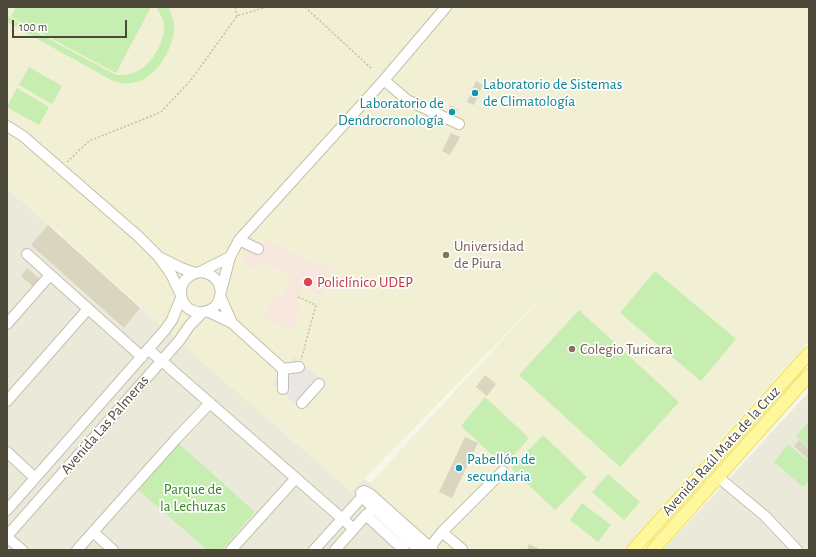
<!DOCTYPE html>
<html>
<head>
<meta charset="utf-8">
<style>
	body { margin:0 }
	#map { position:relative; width:816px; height:557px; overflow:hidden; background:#f7f6eb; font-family:"Alegreya Sans",sans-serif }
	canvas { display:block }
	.frame { position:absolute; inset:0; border:8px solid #4c4838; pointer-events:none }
	.scale { position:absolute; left:12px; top:20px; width:115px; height:18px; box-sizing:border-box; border:2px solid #4c4838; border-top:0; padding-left:5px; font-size:12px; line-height:14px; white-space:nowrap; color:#4c4838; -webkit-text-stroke:3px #fff; paint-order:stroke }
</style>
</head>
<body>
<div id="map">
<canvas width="816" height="557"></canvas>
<div class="frame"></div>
<div class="scale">100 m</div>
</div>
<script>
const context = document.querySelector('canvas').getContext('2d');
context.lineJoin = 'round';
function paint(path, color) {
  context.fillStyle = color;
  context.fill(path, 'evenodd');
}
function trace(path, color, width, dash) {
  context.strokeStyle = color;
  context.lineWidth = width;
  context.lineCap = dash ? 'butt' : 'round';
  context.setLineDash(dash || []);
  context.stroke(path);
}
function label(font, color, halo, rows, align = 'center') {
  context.font = font + ' "Alegreya Sans",sans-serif';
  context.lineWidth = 3.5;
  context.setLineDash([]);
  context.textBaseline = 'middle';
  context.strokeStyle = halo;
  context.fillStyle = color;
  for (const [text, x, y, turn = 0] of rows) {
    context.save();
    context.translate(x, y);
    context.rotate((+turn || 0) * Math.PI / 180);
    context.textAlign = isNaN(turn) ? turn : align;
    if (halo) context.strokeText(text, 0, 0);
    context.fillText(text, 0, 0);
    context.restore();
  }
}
const residential = new Path2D(`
	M7 188 160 325 351 491 363 479 370 483 439 550H7Z
	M809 392V550H663Z`);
const education = new Path2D(`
	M7 7H809V341L734 424 625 550H439L370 483 551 288 351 492 160 325 142 308V307L137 303H136L130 296H129L63 237 64 235 58 230 57 231 43 221 7 188Z`);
const medical = new Path2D(`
	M266 240 331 270 320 295 303 287 295 304 301 307 291 330 265 318 275 296 282 299 292 276 260 261 256 269 243 263 249 249 260 254Z`);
const green = new Path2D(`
	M16 7H151L116 73 11 17Z
	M156 7H168C171 12 173 19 174 25 175 47 156 80 132 83 125 84 119 83 113 81L7 22V14L10 18 116 75C124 75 134 74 140 70 153 62 164 42 164 27 164 20 160 13 156 7Z
	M29 67 62 86 52 104 19 85Z
	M17 88 49 107 39 125 7 107Z
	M655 271 736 339 701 381 620 313Z
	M579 310 679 402 620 467 519 375Z
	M485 397 529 438 504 466 461 426Z
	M809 422V448L796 436Z
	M543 435 587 477 555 510 511 468Z
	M175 440 255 512 222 550H207L134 486Z
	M788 444 809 462V480L803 487 774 462Z
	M608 474 640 502 624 520 592 492Z
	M582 503 611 525 598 542 570 520Z`);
const parking = new Path2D(`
	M294 357 324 382 302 409 272 384Z`);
const building = new Path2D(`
	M476 81 483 85 474 105 467 102Z
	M451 105 458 110 452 118 445 113Z
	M451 133 460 137 450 155 442 151Z
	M48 225 140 308 124 328 31 245Z
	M27 268 41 280 35 288 21 276Z
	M485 375 496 384 487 396 476 387Z
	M465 437 478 443 452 498 439 492Z
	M799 440 809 449V460L794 446Z
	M529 544 539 549 538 550H527Z`);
const path = new Path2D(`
	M235 7 237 16
	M305 7 372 69
	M67 162 89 141 161 112 191 80 237 16 267 7
	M298 297 316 305 301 360`);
const minor = new Path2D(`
	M384 80 407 100 459 124
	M7 126 23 136 138 236 159 257 171 274 180 293
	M239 240 258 249
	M27 254 142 357
	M161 258 181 268 195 273
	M200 272C227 274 227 309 203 312 179 316 170 277 200 272L230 257
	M221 291 230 257 239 240 384 80 446 7
	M220 296 232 323
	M207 311 232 323 283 369
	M7 324 50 275
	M148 349 354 529
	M283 389V369L299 367
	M7 401 88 309
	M302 403 319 384
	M7 452 35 478
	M718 477 765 516 797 550
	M7 510 165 330 172 320 181 298
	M366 515 404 550
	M93 532 113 550
	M442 532 503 471
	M7 536 179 341 190 325 202 313
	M7 537 22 550
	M430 547 442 532 462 549
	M77 550 175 440 210 403
	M231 550 296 478
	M314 550 362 497
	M335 550 366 515 374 509
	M419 550 362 497 361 493 364 491 370 494 433 550`);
const major = new Path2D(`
	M633 550 809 353
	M653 550 809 375`);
const markers = [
	[475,93,4,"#0f9aa8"],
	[452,112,4,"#0f9aa8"],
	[446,255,4,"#8d6e63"],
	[308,282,5,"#e0444e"],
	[572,349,4,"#8d6e63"],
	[459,468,4,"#0f9aa8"]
];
const cultureNames = [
	["Laboratorio de Sistemas",483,84],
	["de Climatología",483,101],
	["Laboratorio de",444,103,"right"],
	["Dendrocronología",444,120,"right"],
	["Pabellón de",467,459],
	["secundaria",467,476]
];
const educationNames = [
	["Universidad",454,246],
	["de Piura",454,263],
	["Colegio Turicara",580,349]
];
const healthNames = [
	["Policlínico UDEP",317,282]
];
const streetNames = [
	["Avenida Las Palmeras",105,425,-49],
	["Avenida Raúl Mata de la Cruz",721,451,-48]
];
const parkNames = [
	["Parque de",193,489],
	["la Lechuzas",193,506]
];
paint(residential, '#ebe9d9');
paint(education, '#f1efd4');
paint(medical, '#f8e7de');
paint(green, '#c6eeb1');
paint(parking, '#e8e7e3');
paint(building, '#dad5bf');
trace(minor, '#c4c0ac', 12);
trace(major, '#efe160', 14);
trace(path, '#c7c09c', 1.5, [2, 2]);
trace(minor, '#fff', 10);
trace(major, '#fff79c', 12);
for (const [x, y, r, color] of markers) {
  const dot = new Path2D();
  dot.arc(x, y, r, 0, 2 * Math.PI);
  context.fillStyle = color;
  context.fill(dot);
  trace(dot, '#fff', 1.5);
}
label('15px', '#0d838f', '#fff', cultureNames, 'left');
label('15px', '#785e54', '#fff', educationNames, 'left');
label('15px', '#be3a42', '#fff', healthNames, 'left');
label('15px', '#4c4838', '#fff', streetNames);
label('15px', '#358523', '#fff', parkNames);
</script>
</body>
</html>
